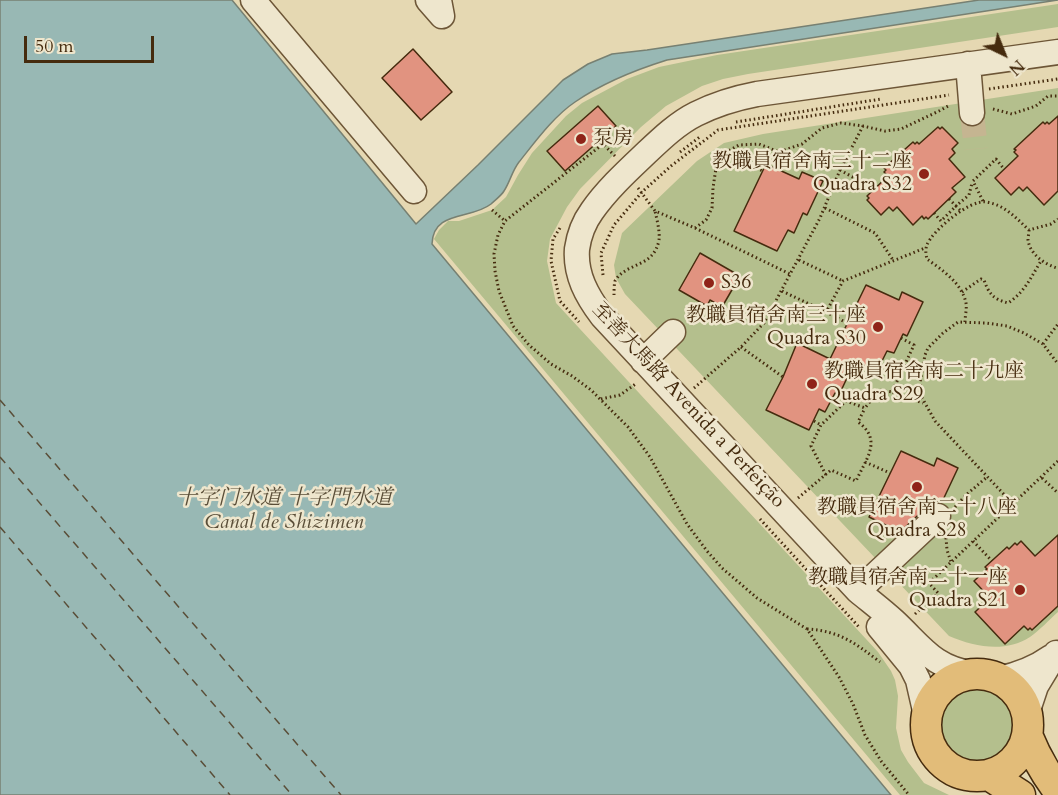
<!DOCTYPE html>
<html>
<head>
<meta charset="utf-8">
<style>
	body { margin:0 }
	#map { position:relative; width:1058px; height:795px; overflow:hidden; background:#e5d8b2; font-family:Cardo,serif }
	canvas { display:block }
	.north { position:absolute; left:974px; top:24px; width:60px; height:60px; -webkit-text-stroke:4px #eee6cd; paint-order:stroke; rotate:137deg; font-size:16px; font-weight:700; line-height:24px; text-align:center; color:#452b0e }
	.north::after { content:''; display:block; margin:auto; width:21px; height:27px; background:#452b0e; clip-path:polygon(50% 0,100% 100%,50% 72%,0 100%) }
	.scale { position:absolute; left:24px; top:36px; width:130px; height:27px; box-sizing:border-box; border:3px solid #452b0e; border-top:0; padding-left:8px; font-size:18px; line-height:21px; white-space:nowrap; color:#452b0e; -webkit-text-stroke:4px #eee6cd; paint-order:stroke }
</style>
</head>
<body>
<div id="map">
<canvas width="1058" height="795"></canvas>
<div class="north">N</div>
<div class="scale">50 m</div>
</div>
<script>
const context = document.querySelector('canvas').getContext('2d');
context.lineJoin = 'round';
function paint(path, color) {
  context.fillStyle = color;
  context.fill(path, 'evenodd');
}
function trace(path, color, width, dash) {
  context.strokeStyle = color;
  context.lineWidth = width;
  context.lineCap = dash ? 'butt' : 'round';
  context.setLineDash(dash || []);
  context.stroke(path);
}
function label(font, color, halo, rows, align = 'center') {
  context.font = font + ' Cardo,"Noto Serif SC",serif';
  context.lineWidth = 5;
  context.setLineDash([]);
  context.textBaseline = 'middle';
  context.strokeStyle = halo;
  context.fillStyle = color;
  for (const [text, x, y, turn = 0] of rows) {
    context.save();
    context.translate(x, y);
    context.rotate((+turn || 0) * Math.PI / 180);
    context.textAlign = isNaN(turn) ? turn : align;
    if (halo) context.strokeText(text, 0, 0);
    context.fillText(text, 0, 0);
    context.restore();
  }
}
const green = new Path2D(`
	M1058 4V27L748 74 723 79 702 86 666 106 641 127 580 189 567 207 550 239 547 261 556 303 878 652 891 671 895 680 898 696 896 728 901 750 908 762 924 783 949 795H900L434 239 439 230 448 221H459L492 210 506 197 518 175 532 153 566 116 582 103 627 79 659 67 717 55Z
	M1058 88V612C1049 620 1040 630 1030 637 1005 653 975 647 949 636L625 294 616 278 614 265 622 233 697 161 724 143 763 134Z
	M939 725a38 38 0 1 1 76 0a38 38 0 1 1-76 0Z`);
const water = new Path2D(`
	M0 0H232L416 224 478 165 563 80 588 64 612 54 647 50 979 0H1058L667 60C635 70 604 82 575 102 554 116 535 142 519 162 512 171 510 182 504 191 501 196 495 200 491 204 471 220 433 210 432 244L891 795H0Z`);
const ferry = new Path2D(`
	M0 400 341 795
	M0 457 292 795
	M0 527 230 795`);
const building = new Path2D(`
	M413 49 452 92 421 120 382 78Z
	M598 106 616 126 565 171 547 151Z
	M1058 116V191L1044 205 1027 187 1023 191 1019 187 1011 195 995 178 1018 156 1014 152 1016 150 1014 149 1043 122 1045 124 1047 122 1049 124Z
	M938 127 940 129 942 127 958 143 952 149 955 153 949 159 965 177 952 188 956 192 928 219 926 217 924 219 922 216 913 225 897 207 893 211 889 207 881 215 867 200 869 198 867 196 888 176 884 172 886 170 884 168 913 142 915 144 917 142 919 144Z
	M766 164 799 179 802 172 823 181 807 215 803 213 794 233 788 230 777 251 734 231Z
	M700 253 740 276 722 307 710 300 707 306 679 290Z
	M866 285 899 300 902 292 923 302 907 336 903 334 894 353 887 351 877 371 855 361 839 395 835 393 825 412 819 409 809 430 766 410 783 377 797 343 830 359Z
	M901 451 934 466 937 458 958 468 942 502 938 500 937 502 929 505 900 532 869 517Z
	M1058 535V606L1032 630 1030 628 1028 630 1024 626 1005 644 975 612 990 598 974 581 987 569 985 567 1007 547 1009 549 1015 543 1017 545 1021 541 1035 556Z`);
const minorTunnel = new Path2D(`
	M972 113 976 149`);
const path = new Path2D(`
	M989 89 1058 79
	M993 109 1012 114 1036 106 1048 96H1058
	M736 122 881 99
	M680 152 701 136
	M723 154 763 171
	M615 156 603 144 505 221 498 235 494 254 495 271 499 291 513 326 529 345 551 364 572 376 591 390 628 427 650 457 687 524 707 551 722 568 757 598 807 629 839 677 853 704 865 735 881 761 909 795
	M840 170 874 189
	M638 188 655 211 695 228 790 274
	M949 199 956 206 969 195 972 183
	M983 201 973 181 996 159 1004 169
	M825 208 875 233 893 260
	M492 210 505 221
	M934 213 941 221 956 206 961 211
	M560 228 553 239 551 261 560 301 579 322
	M695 228 706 220 712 208 713 188 716 168 723 154 739 145 759 144 779 152 802 144 822 128 841 123 863 126 885 131 901 129 939 111 950 105
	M1029 230C1029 233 1028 237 1028 240 1030 254 1044 264 1057 268
	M799 260 843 281
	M603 275 601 253 614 225 642 192 671 166 718 130 949 95
	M782 291 826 312
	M962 292 981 279 984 280C989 294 993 299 1008 303 1025 292 1031 277 1041 261
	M614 295C614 291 614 285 615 281 626 262 654 268 659 240 660 231 657 220 655 211
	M965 322C965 316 967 309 966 303 962 283 942 270 927 259 926 255 925 250 927 245 932 231 970 199 986 202 1005 205 1016 218 1029 230L1051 224 1058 219
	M847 323 826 312 843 281 925 248
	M901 338 914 345 892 392 923 403
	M1043 344 1058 324
	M741 347 783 377
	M694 388 741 347 764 323 820 218 840 170 863 126
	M601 399 620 395 637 383
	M814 421 821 425
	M865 462 890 473
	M826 475 811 446 821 425 846 401 865 408 879 390 892 392
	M1042 478 1058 493
	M798 498 831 470 856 481C866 459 883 440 858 422L865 408
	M1013 504 935 421 921 396 920 382 925 355 928 348 943 333 958 322 986 323 1007 326 1024 333 1043 344 1058 364
	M955 507 966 495 987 477
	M760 519 859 627
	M946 538 947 550 951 562
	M973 541 992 561
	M915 614 938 593 929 583 1058 461
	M807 629C840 631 855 643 880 662`);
const minor = new Path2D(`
	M253 0 414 191
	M428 0 442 16 439 0
	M968 64 972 113
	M643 361 673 332
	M858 591 938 516
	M879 627 911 666 918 680 926 715
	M974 674C933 668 922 647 894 621 882 610 870 601 858 591L602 316C587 296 575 275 577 249 579 235 584 222 592 211 606 191 624 174 642 157 659 141 676 124 696 114 716 104 736 98 757 94L1058 52
	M998 679C1018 675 1034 669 1051 657
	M1027 713 1036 686 1056 653`);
const major = new Path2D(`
	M926 725a51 51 0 1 1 102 0a51 51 0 1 1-102 0Z
	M1027 735C1035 755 1045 773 1058 790
	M989 775 1020 795`);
const markers = [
	[581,139,6,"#8f2418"],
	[924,174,6,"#8f2418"],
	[709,283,6,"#8f2418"],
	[878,327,6,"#8f2418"],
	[812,384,6,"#8f2418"],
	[917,487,6,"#8f2418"],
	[1020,590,6,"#8f2418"]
];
const poiNames = [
	["泵房",593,139],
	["教職員宿舍南三十二座",912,162,"right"],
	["Quadra S32",912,185,"right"],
	["S36",721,283],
	["教職員宿舍南三十座",866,316,"right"],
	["Quadra S30",866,339,"right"],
	["教職員宿舍南二十九座",824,372],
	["Quadra S29",824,395],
	["教職員宿舍南二十八座",917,508,"center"],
	["Quadra S28",917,531,"center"],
	["教職員宿舍南二十一座",1008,578,"right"],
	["Quadra S21",1008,601,"right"]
];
const streetNames = [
	["至善大馬路 Avenida a Perfeição",688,406,47]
];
const waterNames = [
	["十字门水道 十字門水道",284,499],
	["Canal de Shizimen",284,523]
];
paint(green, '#b4bf8d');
paint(water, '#98b8b4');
trace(water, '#778072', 1.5);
trace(ferry, '#5a4e38', 1.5, [8, 6]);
paint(building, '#e19380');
trace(building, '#452b0e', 1.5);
trace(minorTunnel, '#c5b591', 24, [24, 12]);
trace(minor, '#6d5637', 27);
trace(major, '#452b0e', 33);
trace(path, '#452b0e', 3, [1.5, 3]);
trace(minor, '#eee6cd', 24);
trace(major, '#e2bc79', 30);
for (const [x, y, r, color] of markers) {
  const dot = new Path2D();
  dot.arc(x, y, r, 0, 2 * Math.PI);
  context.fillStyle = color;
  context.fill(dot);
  trace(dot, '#eee6cd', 2);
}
label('20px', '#452b0e', '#eee6cd', poiNames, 'left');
label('20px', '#452b0e', '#eee6cd', streetNames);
label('italic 21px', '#5a4e38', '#eee6cd', waterNames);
</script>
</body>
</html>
